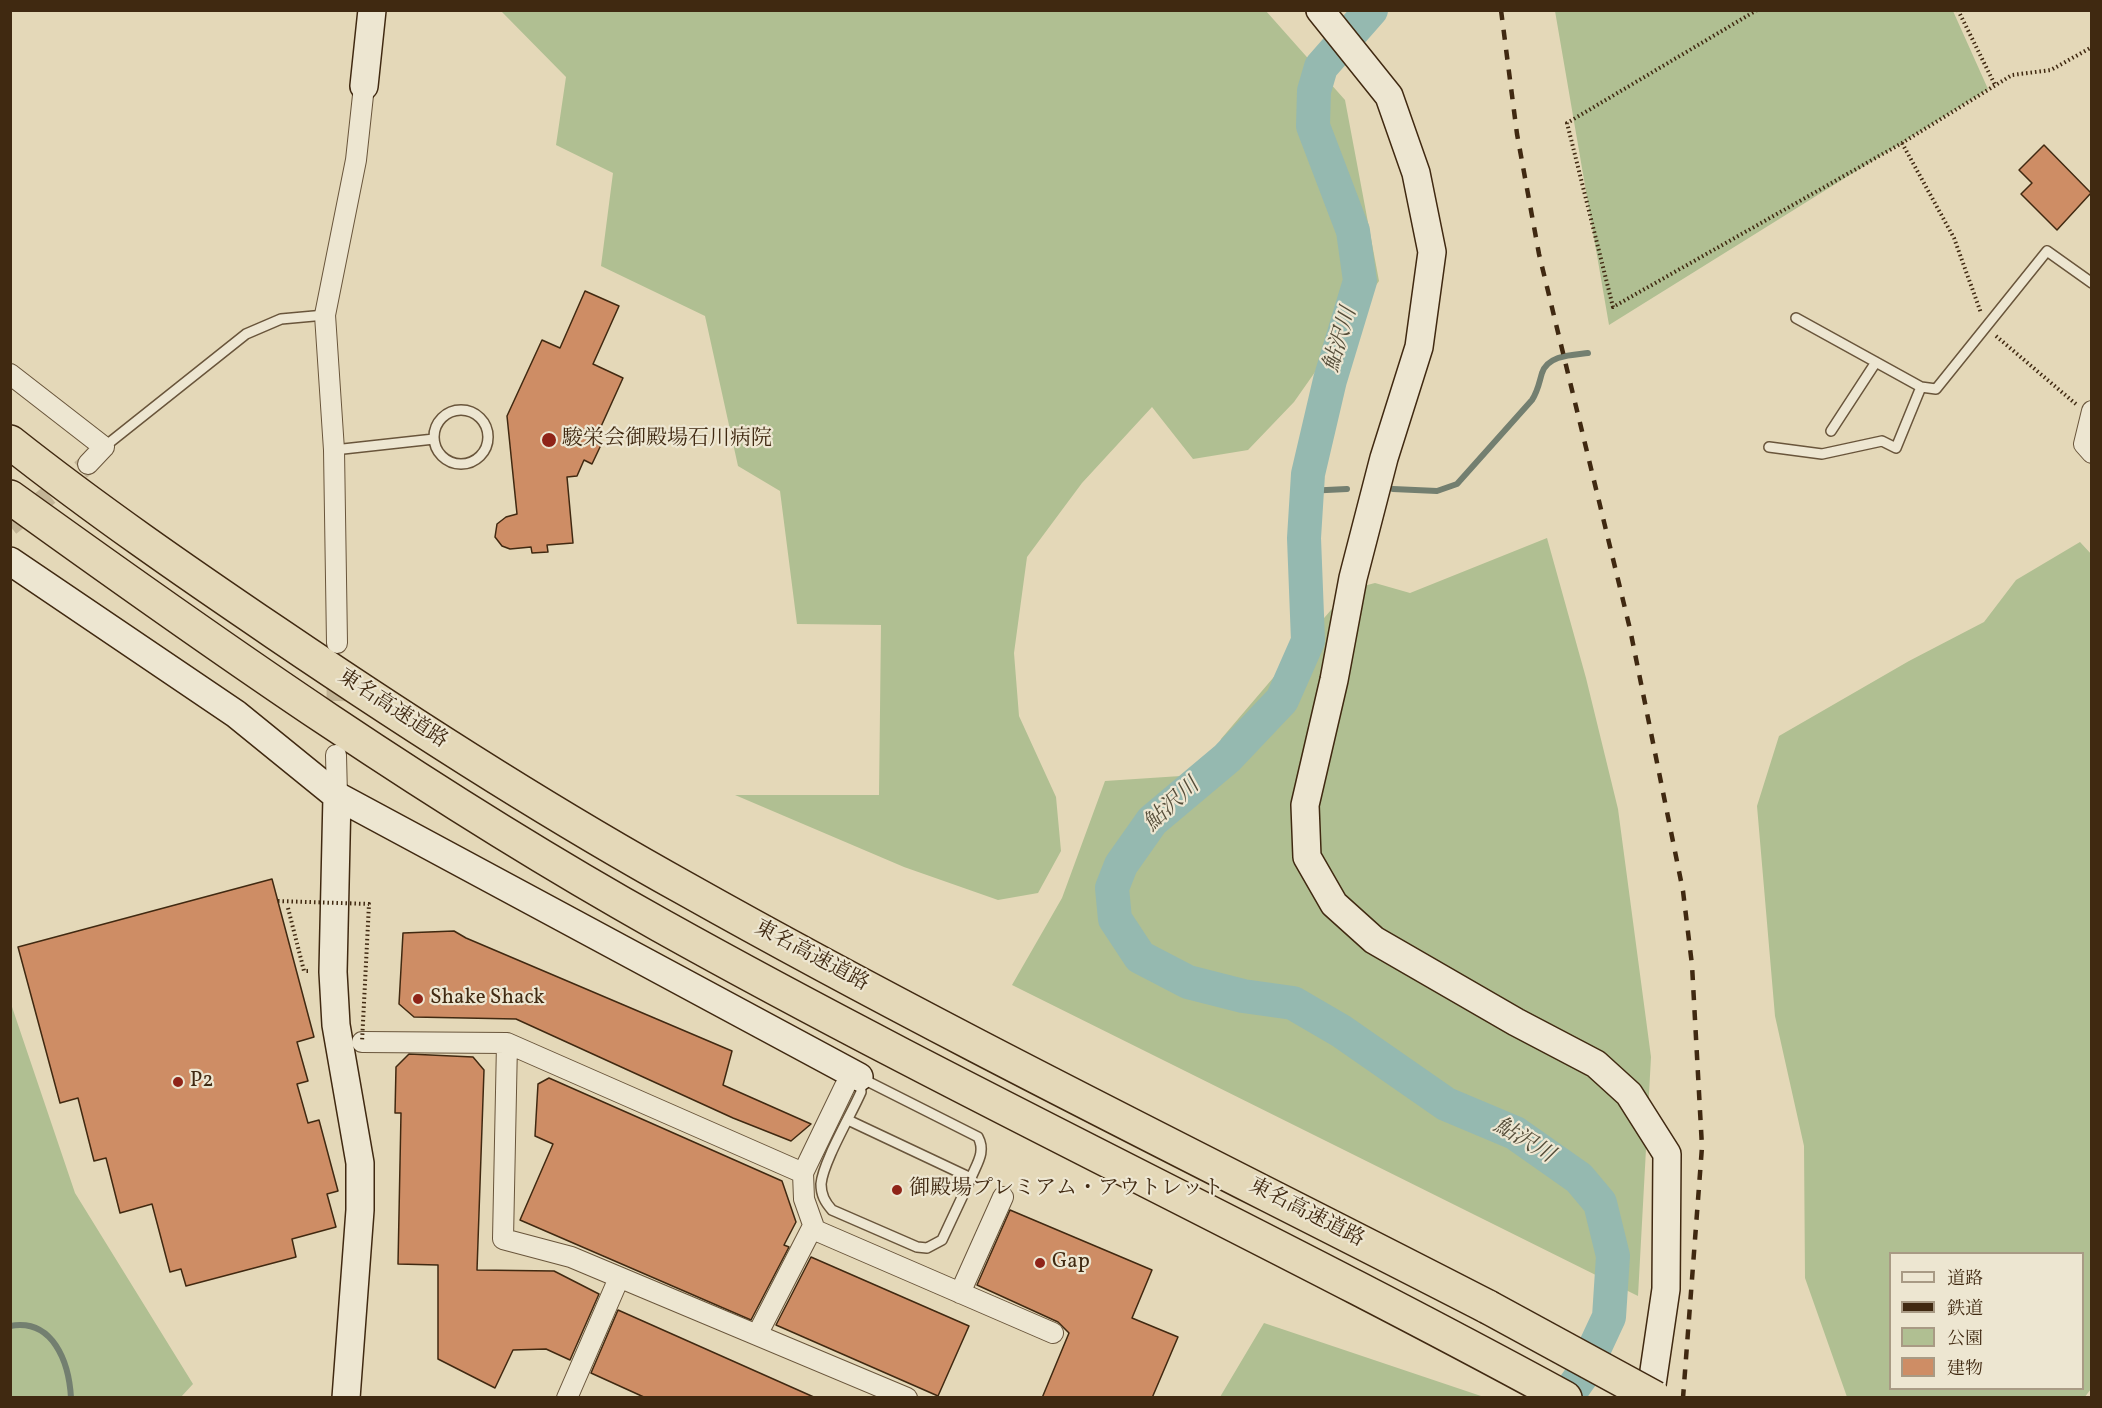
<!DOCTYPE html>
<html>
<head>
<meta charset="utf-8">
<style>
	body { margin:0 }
	#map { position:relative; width:2102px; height:1408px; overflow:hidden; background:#e4d8b8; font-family:Vollkorn,"Noto Serif JP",serif }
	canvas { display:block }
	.frame { position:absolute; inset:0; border:12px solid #402911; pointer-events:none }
	.legend { position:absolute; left:1889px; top:1252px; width:195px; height:138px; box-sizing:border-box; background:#ede6d1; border:2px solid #a89a84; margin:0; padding:8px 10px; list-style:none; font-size:18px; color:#402911 }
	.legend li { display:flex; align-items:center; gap:12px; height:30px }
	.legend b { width:30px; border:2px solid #a89a84 }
</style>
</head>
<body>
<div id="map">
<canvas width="2102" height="1408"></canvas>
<div class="frame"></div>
<ul class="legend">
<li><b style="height:8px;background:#ede6d1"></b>道路</li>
<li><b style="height:8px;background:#402911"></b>鉄道</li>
<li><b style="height:16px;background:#b0bf92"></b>公園</li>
<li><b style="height:16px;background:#ce8d65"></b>建物</li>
</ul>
</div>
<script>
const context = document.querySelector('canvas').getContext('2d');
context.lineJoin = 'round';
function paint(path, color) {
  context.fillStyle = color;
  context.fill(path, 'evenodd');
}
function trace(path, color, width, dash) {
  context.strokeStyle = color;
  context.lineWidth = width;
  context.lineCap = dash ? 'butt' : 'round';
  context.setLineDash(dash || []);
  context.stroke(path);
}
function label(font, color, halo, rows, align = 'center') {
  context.font = font + ' Vollkorn,"Noto Serif JP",serif';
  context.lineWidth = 4.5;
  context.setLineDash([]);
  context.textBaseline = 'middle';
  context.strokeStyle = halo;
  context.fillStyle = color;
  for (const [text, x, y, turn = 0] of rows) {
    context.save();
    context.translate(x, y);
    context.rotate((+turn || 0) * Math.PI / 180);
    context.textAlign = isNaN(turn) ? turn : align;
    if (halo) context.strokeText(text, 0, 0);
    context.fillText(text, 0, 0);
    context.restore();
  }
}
const green = new Path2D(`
	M501 11H1266L1345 100 1379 281 1294 402 1248 450 1193 459 1152 407 1082 483 1027 557 1014 653 1019 716 1056 797 1061 851 1038 893 998 900 904 867 735 795H879L881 625 797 624 780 491 738 466 705 316 601 266 613 173 556 145 566 77Z
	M1555 11H1953L1988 89 1609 325Z
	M1547 538 1586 678 1618 809 1651 1057 1638 1296 1012 985 1062 898 1105 781 1211 774 1221 739 1348 590 1375 583 1410 593Z
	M2080 542 2092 555 2091 1389 2084 1398 1847 1397 1805 1278 1804 1146 1775 1016 1757 806 1779 736 1909 661 1984 622 2016 580ZM1890 1254H2082V1388H1890Z
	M10 1001 75 1193 193 1384 181 1397H11Z
	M1264 1323 1484 1397H1220Z`);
const stream = new Path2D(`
	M1393 489 1437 491 1457 484 1532 400C1538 391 1539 383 1542 373 1548 355 1572 355 1588 353
	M1306 491 1347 489
	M10 1326C53 1318 69 1362 71 1398`);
const river = new Path2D(`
	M1371 10 1321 67 1314 91 1313 126 1353 231 1360 281 1330 380 1308 474 1304 538 1308 641 1282 700 1227 758 1152 821 1121 865 1112 888 1115 919 1140 957 1188 982 1243 996 1293 1003 1341 1031 1446 1104 1515 1133 1579 1178 1600 1203 1613 1256 1609 1317 1582 1375 1566 1398`);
const building = new Path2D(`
	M2044 145 2091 193 2057 230 2021 194 2032 183 2019 170Z
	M585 291 619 306 593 364 623 378 594 442 601 445 592 464 584 460 577 476 567 477 573 543 547 545 548 552 532 553 531 547 510 549 502 546 495 537 497 524 506 517 517 514 507 416 542 340 560 348Z
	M272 879 314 1037 297 1042 308 1081 297 1084 308 1123 319 1120 338 1191 327 1194 336 1227 292 1239 296 1257 186 1286 181 1269 170 1272 152 1204 120 1213 106 1158 94 1161 78 1098 60 1103 18 947Z
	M454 931 466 938 732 1051 723 1085 811 1124 791 1141 733 1118 516 1019 414 1017 399 1004 403 933Z
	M409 1054 473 1057 484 1070 477 1270 554 1271 599 1294 570 1360 546 1349 513 1350 495 1388 438 1359V1265L398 1264 401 1113H395L396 1067Z
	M549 1078 782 1181 796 1222 784 1245 789 1247 751 1320 520 1220 553 1144 535 1136 538 1084Z
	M1010 1210 1152 1270 1132 1318 1178 1337 1152 1398H1042L1069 1333 1058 1322 977 1285Z
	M811 1257 969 1326 938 1396 776 1325Z
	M618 1310 816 1398H646L591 1373Z`);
const streetTunnel = new Path2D(`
	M10 526 88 464
	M336 731 337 667`);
const path = new Path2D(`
	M1757 10 1567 123 1613 307 1902 143 2012 75 2051 70 2092 47
	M1958 10 1995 85
	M1902 143 1954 238 1981 313
	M1996 336 2077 405
	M288 908 304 971H311`);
const lane = new Path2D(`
	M1796 318 1921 387 1936 389 2047 251 2092 283
	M434 437a27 27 0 1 1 54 0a27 27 0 1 1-54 0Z
	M1831 431 1876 362
	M104 447 246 334 281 319 325 315
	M1769 447 1822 454 1882 441 1896 448 1921 387
	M334 450 434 439
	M861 1078 978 1137C986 1152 977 1163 971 1178
	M848 1120 971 1178 942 1240 927 1248 917 1247 832 1210C825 1202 821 1195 821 1184 823 1162 851 1115 861 1092L860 1079`);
const street = new Path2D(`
	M10 374 104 447 88 464
	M2092 411 2084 444 2092 453
	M337 643 334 450 325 315 356 160 364 86
	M336 755 337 796
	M362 1042 507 1043 803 1173 804 1199 815 1230 1053 1333
	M507 1043 503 1239 571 1257 907 1398
	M803 1173 845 1086
	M960 1293 1003 1197
	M757 1335 813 1226
	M567 1398 619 1278`);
const secondary = new Path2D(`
	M1320 10 1389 96 1416 173 1432 252 1419 347 1384 458 1353 578 1334 680 1305 805 1307 857 1334 904 1374 940 1516 1022 1596 1064 1629 1094 1667 1154 1666 1289 1650 1398
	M364 86 372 10
	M10 561 236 714 337 796 859 1077
	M337 796 333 972 336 1025 360 1163V1210L346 1398`);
const highway = new Path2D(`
	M10 442C96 510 186 572 276 633 410 724 545 811 686 889 949 1037 1220 1169 1488 1307
	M10 497C221 649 433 798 660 925 957 1091 1266 1235 1565 1398`);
const rail = new Path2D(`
	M1501 10 1517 134 1539 254 1630 629 1683 891 1692 965 1702 1147 1683 1398`);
const pathBridge = new Path2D(`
	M278 901 369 904 362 1042`);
const highwayBridge = new Path2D(`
	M1488 1307 1655 1398`);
const markers = [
	[549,440,8,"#8f2418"],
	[418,999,6,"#8f2418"],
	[178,1082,6,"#8f2418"],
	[897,1190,6,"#8f2418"],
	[1040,1263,6,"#8f2418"]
];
const poiNames = [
	["駿栄会御殿場石川病院",562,440],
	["Shake Shack",430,999],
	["P2",190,1082],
	["御殿場プレミアム・アウトレット",909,1190],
	["Gap",1052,1263]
];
const streetNames = [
	["東名高速道路",392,710,33],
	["東名高速道路",811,957,28],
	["東名高速道路",1306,1214,27]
];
const waterNames = [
	["鮎沢川",1342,340,-73],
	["鮎沢川",1173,806,-43],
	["鮎沢川",1523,1142,31]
];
paint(green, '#b0bf92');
trace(stream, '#737f70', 6);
trace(river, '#95b9b0', 34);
paint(building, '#ce8d65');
trace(building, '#402911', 1.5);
trace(streetTunnel, '#c3b597', 20, [20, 10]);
trace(lane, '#69553b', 12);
trace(street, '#69553b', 22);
trace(secondary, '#402911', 30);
trace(highway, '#402911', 36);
trace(path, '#402911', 4, [1.5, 3]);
trace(lane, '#ede6d1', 9);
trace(street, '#ede6d1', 20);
trace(secondary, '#ede6d1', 27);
trace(highway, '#e4d8b8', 33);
trace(rail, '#402911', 4.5, [10, 10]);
trace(highwayBridge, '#402911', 36, []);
trace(pathBridge, '#402911', 4, [1.5, 3]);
trace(highwayBridge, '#e4d8b8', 33);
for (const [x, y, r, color] of markers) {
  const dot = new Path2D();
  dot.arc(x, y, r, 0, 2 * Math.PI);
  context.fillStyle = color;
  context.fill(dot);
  trace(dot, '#ede6d1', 2);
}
label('21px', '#402911', '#ede6d1', poiNames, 'left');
label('21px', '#402911', '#ede6d1', streetNames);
label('italic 22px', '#554d39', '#ede6d1', waterNames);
</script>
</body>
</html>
